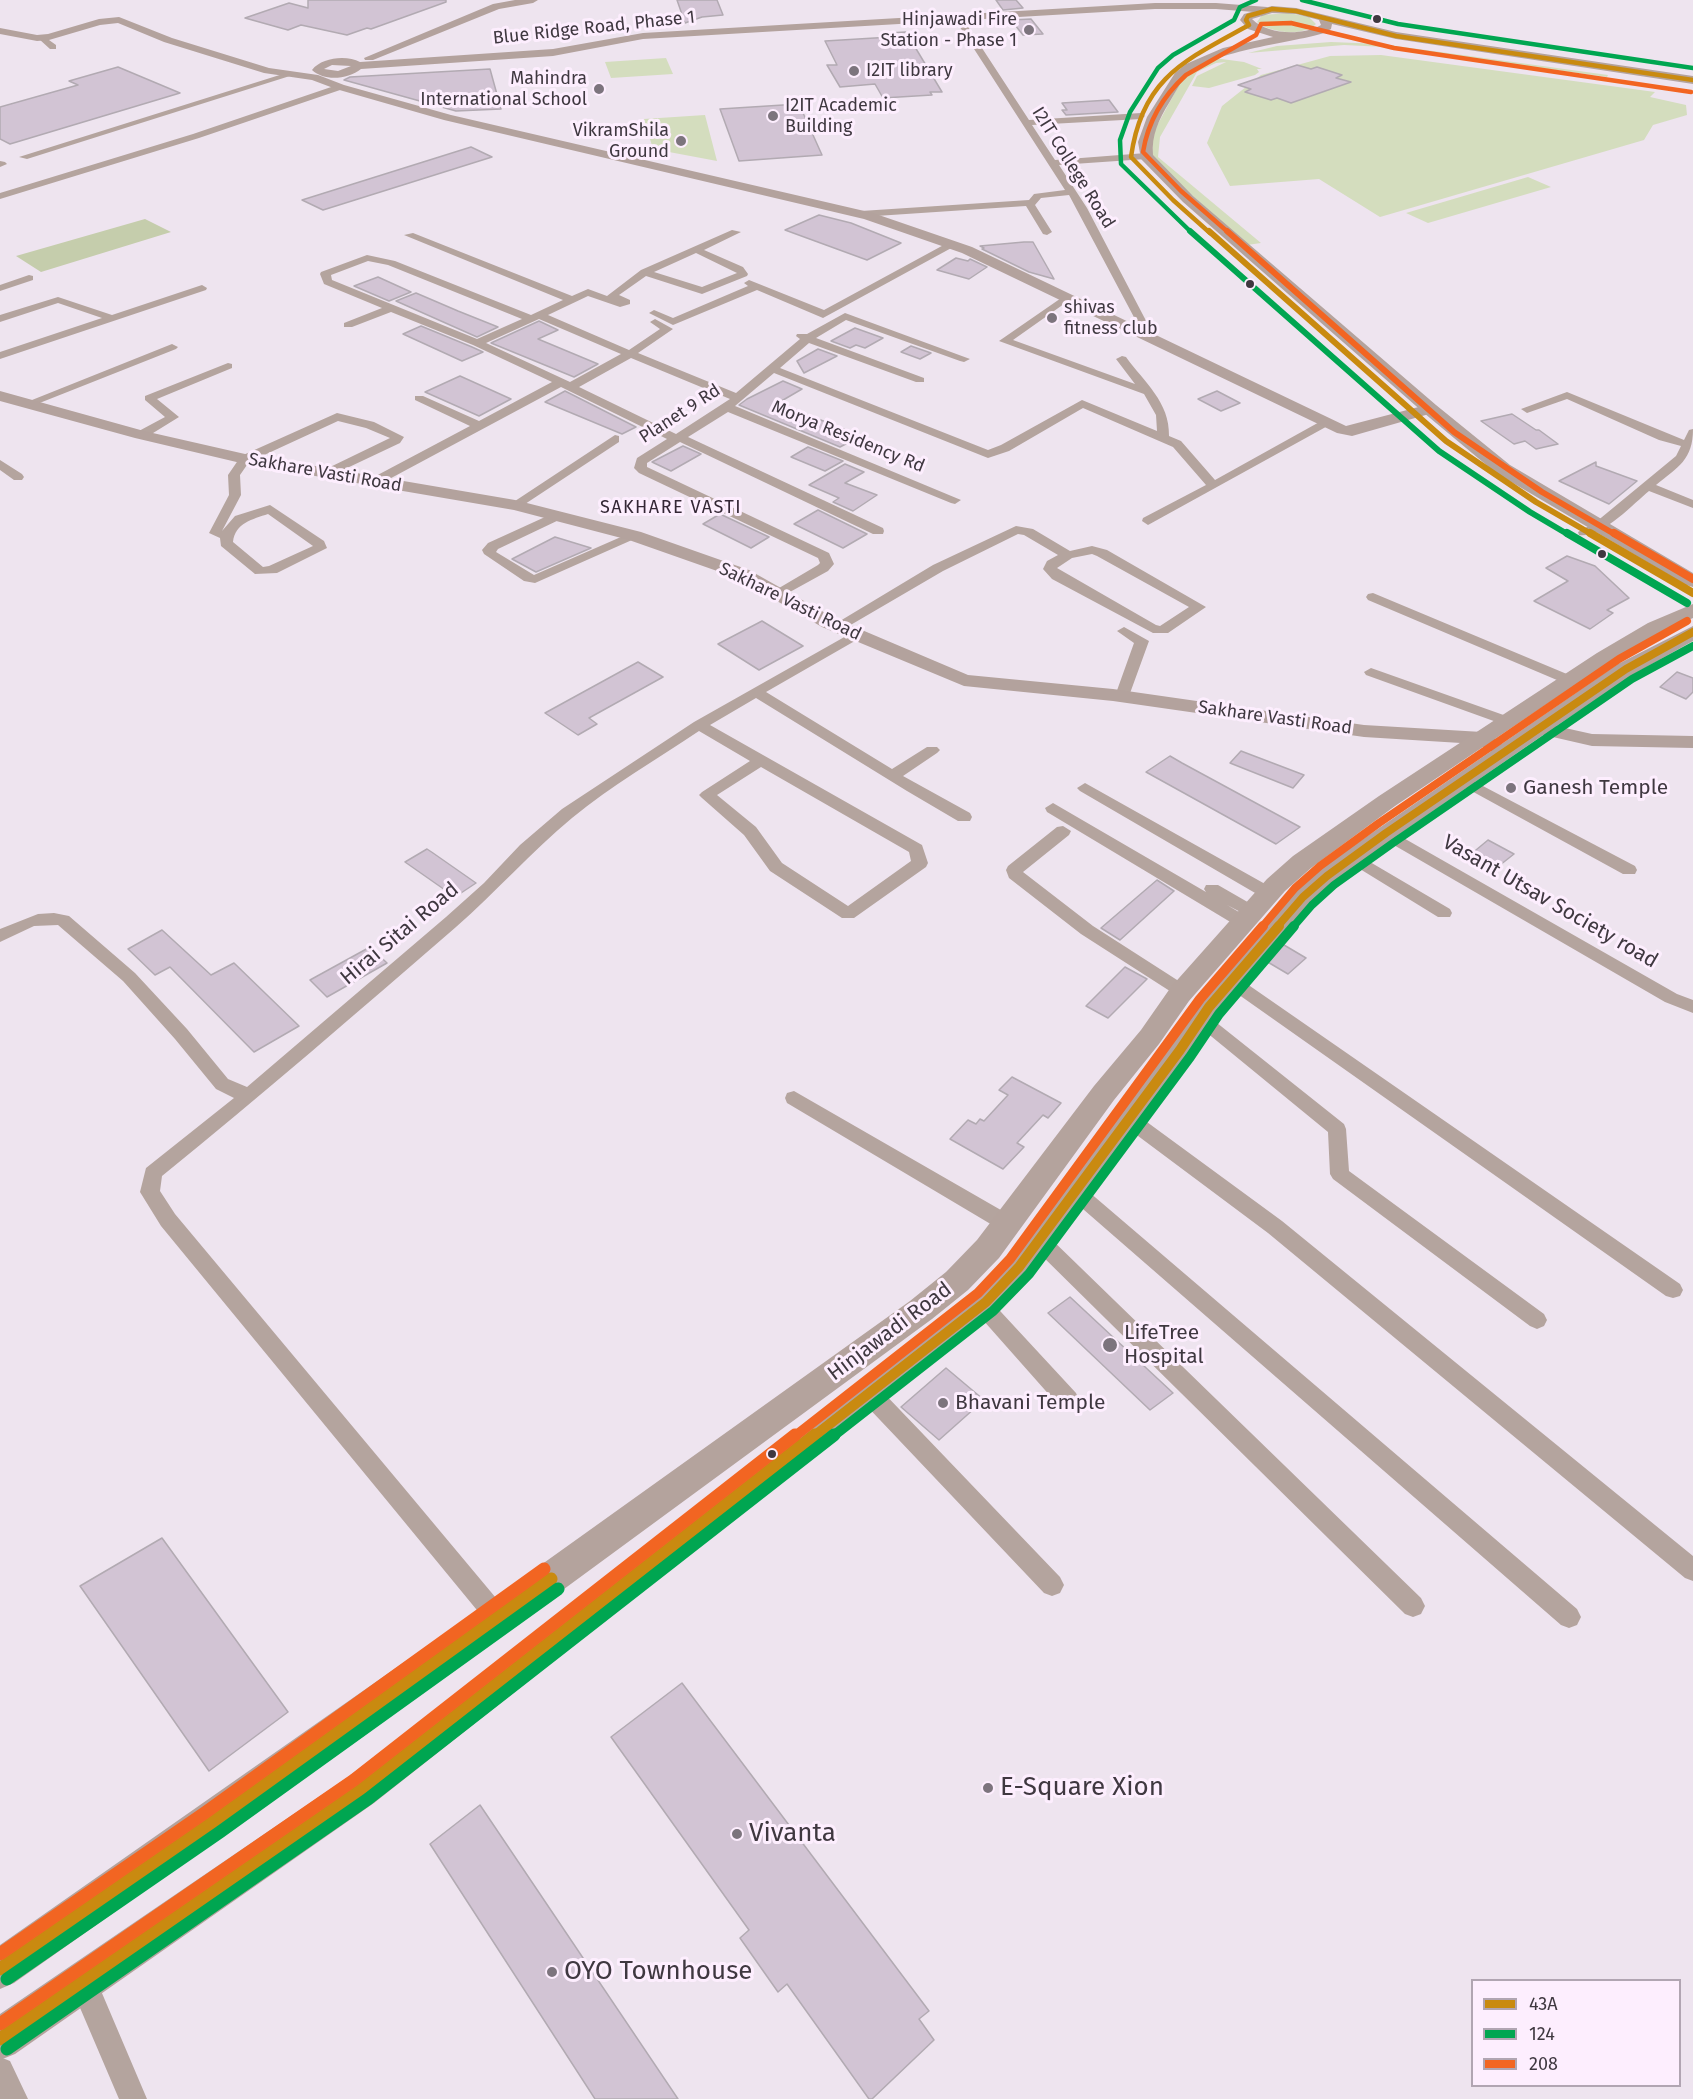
<!DOCTYPE html>
<html>
<head>
<meta charset="utf-8">
<style>
	body { margin:0 }
	#map { position:relative; width:1693px; height:2099px; overflow:hidden; background:#eee4ef; font-family:"Fira Sans",sans-serif }
	canvas { display:block }
	.legend { position:absolute; left:1471px; top:1979px; width:210px; height:108px; box-sizing:border-box; background:#fdeefe; border:2px solid #b1a5b2; margin:0; padding:8px 10px; list-style:none; font-size:18px; color:#3f3840 }
	.legend li { display:flex; align-items:center; gap:12px; height:30px }
	.legend b { width:30px; border:2px solid #b1a5b2 }
</style>
</head>
<body>
<div id="map">
<canvas width="1693" height="2099"></canvas>
<ul class="legend">
<li><b style="height:8px;background:#c98a10"></b>43A</li>
<li><b style="height:8px;background:#00a651"></b>124</li>
<li><b style="height:8px;background:#f26522"></b>208</li>
</ul>
</div>
<script>
const context = document.querySelector('canvas').getContext('2d');
context.lineJoin = 'round';
function paint(path, color) {
  context.fillStyle = color;
  context.fill(path, 'evenodd');
}
function trace(path, color, width, dash) {
  context.strokeStyle = color;
  context.lineWidth = width;
  context.lineCap = dash ? 'butt' : 'round';
  context.setLineDash(dash || []);
  context.stroke(path);
}
function label(font, color, halo, rows, align = 'center') {
  context.font = font + ' "Fira Sans",sans-serif';
  context.lineWidth = 6;
  context.setLineDash([]);
  context.textBaseline = 'middle';
  context.strokeStyle = halo;
  context.fillStyle = color;
  for (const [text, x, y, turn = 0] of rows) {
    context.save();
    context.translate(x, y);
    context.rotate((+turn || 0) * Math.PI / 180);
    context.textAlign = isNaN(turn) ? turn : align;
    if (halo) context.strokeText(text, 0, 0);
    context.fillText(text, 0, 0);
    context.restore();
  }
}
const green = new Path2D(`
	M1289 13 1309 17 1316 24C1303 37 1271 33 1257 22L1262 15Z
	M1331 42 1382 44 1608 75 1607 77 1385 47 1344 45 1248 53 1277 46Z
	M1381 55 1655 92 1650 97 1686 105 1687 115 1653 125 1644 140 1380 217 1319 179 1230 186 1207 143 1222 106 1261 75 1330 56Z
	M666 58 673 74 611 78 605 62Z
	M1214 58 1244 62 1262 69H1257L1259 72 1255 75 1209 88 1192 86 1197 76 1226 62 1216 63 1197 72 1160 137 1158 157 1261 243 1247 245 1152 159 1153 133 1185 74Z
	M705 115 717 161 653 149 644 119Z
	M1528 177 1551 187 1428 223 1406 213Z`);
const forest = new Path2D(`
	M145 219 171 232 41 272 16 256Z`);
const building = new Path2D(`
	M308 0H446V2L371 29 367 28 347 35 301 25 288 30 245 18 289 3 308 8Z
	M677 0H717L723 15 702 17 685 23Z
	M996 0H1016L1023 8 1003 10Z
	M1031 19 1043 34 1023 35 1011 20Z
	M906 32 942 92H930L932 95 883 98 875 84 840 87 827 65H837L825 41 891 37 888 33Z
	M1297 65 1311 69 1317 67 1342 75 1336 78 1351 82 1291 103 1277 98 1271 100 1245 92 1251 89 1238 85Z
	M118 67 180 93 10 144 0 139V107L78 85 69 81Z
	M490 69 501 109 456 111 344 80 350 77Z
	M1109 100 1118 112 1066 115 1062 110H1067L1062 103Z
	M799 104 822 155 739 161 720 109Z
	M471 147 492 157 323 210 302 200Z
	M819 215 851 223 901 243 867 260 785 230Z
	M1024 242H1033L1054 279 1029 272 982 249 984 248 980 246Z
	M956 258 968 261 970 259 987 267 969 279 937 270Z
	M378 277 411 292 389 301 354 286Z
	M416 293 458 311 498 327 477 337 396 301Z
	M539 321 558 330 538 339 598 364 574 377 491 343Z
	M421 326 472 347 483 352 462 361 403 334Z
	M855 328 883 338 865 348 856 345 850 348 831 341Z
	M911 346 931 353 920 359 901 352Z
	M818 349 837 356 804 373 797 361Z
	M460 376 511 399 479 416 425 392Z
	M783 381 802 389 778 403 861 436 840 447 739 405 747 399Z
	M565 391 636 427 622 434 545 402Z
	M1217 391 1240 403 1221 411 1198 399Z
	M1512 414 1536 430H1539L1558 444 1536 449 1525 441 1514 444 1481 421Z
	M683 446 701 454 671 471 652 462Z
	M808 447 843 461 825 471 791 457Z
	M1596 462V466L1637 481 1609 504 1559 481Z
	M845 464 864 472 845 483 877 495 853 511 833 502 839 498 809 485Z
	M818 510 867 534 843 548 794 524Z
	M720 514 769 537 751 548 703 524Z
	M555 537 591 548 536 572 512 559Z
	M1567 556 1595 566 1629 598 1607 610 1613 613 1590 629 1534 601 1568 581 1546 568Z
	M762 621 803 646 759 670 718 644Z
	M638 662 663 677 589 718 597 724 578 735 545 713Z
	M1677 672 1693 678V692L1686 699 1660 687Z
	M1241 751 1304 775 1293 788 1230 763Z
	M1170 756 1182 763 1300 827 1276 844 1146 772Z
	M1488 840 1514 854 1495 869 1470 855Z
	M427 849 433 853 476 883 455 897 405 862Z
	M1157 880 1174 891 1120 940 1101 928Z
	M162 930 211 975 234 963 299 1026 254 1052 170 967 155 975 128 949Z
	M1284 945 1306 958 1288 974 1266 961Z
	M370 947 387 963 327 997 310 980Z
	M1125 967 1147 979 1108 1018 1086 1006Z
	M1012 1077 1061 1103 1048 1118 1043 1115 1017 1143 1024 1147 1003 1169 950 1139 968 1120 976 1124 980 1119 984 1121 1008 1095 999 1090Z
	M1070 1297 1173 1393 1150 1410 1048 1313Z
	M946 1368 984 1400 939 1440 901 1407Z
	M162 1538 288 1712 209 1771 80 1586Z
	M682 1683 929 2011 919 2019 934 2040 872 2099H869L787 1984 778 1992 740 1938 749 1930 611 1737Z
	M480 1805 678 2099H595L430 1844Z`);
const street = new Path2D(`
	M957 19H963L1029 120 1141 113 1145 116 1141 119 1032 125 1055 160 1146 153 1151 156 1146 159 1059 165 1087 208 1154 336 1153 338H1145L1144 336 1069 195 1041 198 1035 205 1052 232 1047 235 1043 234 1026 206 861 217 856 214 861 211 1029 200 1034 194 1065 190 956 21Z
	M42 35 56 45V49H50L39 39V35Z
	M286 73 293 75 27 159 19 157Z
	M340 84 344 87 343 89 199 138 0 199V193L193 134Z
	M0 161 5 162 7 164 0 167Z
	M732 230 741 232 704 250 743 267 748 274 747 276 702 294 646 276 619 295 630 300V304L620 307 588 296 548 315 629 350 660 329 650 322 655 319 673 329 638 353 736 393 800 339 796 336 797 334H807L845 313 970 359 964 362 960 361 846 320 816 338 924 378V382H916L809 343 780 368 988 450 1001 445 1082 400 1157 431 1156 415 1144 394 999 341 1067 294 1072 297 1071 299 1013 340 1135 384 1116 359 1122 356 1126 357C1144 382 1170 402 1169 436L1181 441 1215 480 1323 420 1327 419 1333 423 1148 525 1142 521 1143 518 1206 485 1173 447 1083 408 1009 451 988 458 774 373 735 406 961 500 955 504 951 503 728 412 688 437 883 528 884 531 883 534H873L680 442 647 463V467L829 553 834 564 828 571 779 598 774 597 772 594 774 591 818 565 820 563 818 558 639 473 634 468 637 458 667 439 561 387 380 484H372L370 481 372 478 470 426 415 400V396H423L479 421 552 382 473 345 391 312 352 327H344V323L382 308 324 284 320 274 321 272 367 255 395 261 531 315 563 300 404 235 413 233 572 296 588 289 607 296 641 270ZM696 253 737 273 702 287 654 272ZM368 261 388 265 522 319 477 339 332 280 331 275ZM539 319 621 354 570 382 486 343ZM631 358 730 399 676 434 579 387Z
	M951 241 955 242V246L823 318 757 290 673 325 649 313 654 310 673 318 748 286 744 283 749 280 824 310Z
	M29 275 33 276V280L0 291V285Z
	M202 285 207 288 206 290 0 359V352L102 318 58 303 0 322V315L58 297 112 315Z
	M172 344 178 347 176 349 32 406 28 407 22 404Z
	M228 363 232 364V368L157 399 179 417 145 438H137V432L165 417 145 400V396Z
	M1567 392 1684 440 1689 430 1693 429C1693 460 1678 467 1656 485L1693 500V508L1649 491C1633 504 1601 539 1579 535L1578 532 1596 522 1676 456 1681 446 1659 440 1567 399 1527 413 1521 409Z
	M337 413 374 422 404 437 400 443 328 477 324 476 322 473 324 470 390 438 366 428 338 421 249 462 240 475 241 495 222 531 235 516 270 505 324 541 327 548 277 573 255 574 221 546 220 538 209 533 229 495 228 475 241 456ZM268 514 313 546 269 566 263 567 233 542C235 523 253 519 268 514Z
	M615 435 619 436V442L519 508H511L509 505Z
	M0 460 22 474 24 477 22 480H14L0 470Z
	M556 512 561 513 562 516 561 519 498 549 496 552 534 575 630 533H640L641 536 535 583 524 581 484 554 482 550 488 543Z
	M1016 526 1033 529 1070 551 1092 546 1107 550 1206 607 1168 633H1153L1052 579 1043 569 1047 561 1058 555 1024 535 1018 534 943 571 842 630 837 631 830 627 933 565ZM1092 554 1097 556 1189 607 1160 626 1156 625 1057 568 1072 558Z
	M1373 593 1574 677 1576 680 1569 684 1564 683 1368 600 1366 597 1368 594Z
	M1124 627 1149 641 1129 696 1122 700 1115 696 1134 643 1117 631Z
	M855 631 860 632 862 635 860 638 766 692 892 769 927 747H937L940 750 937 753 903 776 970 813 972 817 970 821H958L907 791 756 698 710 725 922 845 928 863 926 867 854 918H842L770 871 744 835 702 798 699 795 702 792 750 761 699 731C657 759 611 786 572 818 531 852 496 892 456 927 359 1011 262 1095 162 1176L160 1191 175 1214 506 1610 510 1618 506 1626 498 1629 490 1626 161 1226 140 1192 146 1168 234 1098 216 1089 175 1039 123 981 58 925 34 926 0 942V929L38 914 54 913 69 916 135 973 187 1029 228 1079 247 1087 446 917 484 883 520 845 562 809 694 722ZM761 767 909 852 911 861 848 906 782 863 756 827 717 795Z
	M1371 668 1512 718 1514 721 1512 724H1502L1366 675 1364 672Z
	M1462 775 1635 866 1637 870 1635 874H1623L1457 783 1454 780 1457 777Z
	M1085 783 1274 889 1276 893 1274 897H1262L1080 791 1077 788Z
	M1053 803 1206 892 1204 889 1206 885H1218L1258 908 1260 912 1258 916 1252 918 1227 905 1249 918 1251 922 1249 926H1237L1047 812 1045 808Z
	M1063 826 1071 831 1069 835 1023 872 1093 926 1188 987 1191 991 1188 995 1182 997 1176 995 1081 934 1009 878 1006 870 1008 866 1057 827Z
	M1386 828 1677 994 1693 1000V1013L1665 1002 1380 837 1378 833 1380 829Z
	M1353 852 1450 909 1452 913 1450 917H1438L1347 861 1345 857 1347 853Z
	M1231 975 1237 977 1680 1284 1683 1290 1680 1296 1673 1298 1666 1296 1225 985 1222 981 1225 977Z
	M1201 1013 1207 1015 1344 1124 1346 1129 1349 1171 1544 1314 1547 1320 1544 1326 1537 1329 1530 1326 1333 1179 1330 1174 1328 1132 1195 1023 1192 1019 1195 1015Z
	M794 1091 1013 1217 1016 1223 1013 1229 1006 1231 999 1229 787 1103 785 1098 787 1093Z
	M1129 1112 1136 1114 1282 1221 1693 1556V1581L1685 1578 1268 1233 1122 1124 1120 1119 1122 1114Z
	M1075 1183 1082 1186 1577 1609 1581 1617 1577 1625 1569 1628 1561 1625 1068 1196 1065 1191 1068 1186Z
	M1039 1232 1046 1234 1421 1598 1425 1606 1421 1614 1413 1617 1405 1614 1032 1246 1029 1240 1032 1234Z
	M982 1296 989 1299 1076 1393 1079 1400 1076 1407 1068 1409 1060 1407 975 1311 972 1305 975 1299Z
	M870 1385 878 1387 1060 1577 1064 1585 1060 1593 1052 1596 1044 1593 862 1401 859 1394 862 1387Z
	M83 1968 93 1972 147 2099H119L69 1982 73 1972Z
	M0 2057 10 2061 28 2099H0Z`);
const secondary = new Path2D(`
	M515 0H538L533 3 499 9 373 60H365L364 58 493 4Z
	M1155 3H1216L1267 7 1272 10 1267 13 1216 9H1155L643 39 553 56 361 69C348 79 325 82 312 70 322 57 347 55 360 62L553 49 643 33ZM332 65 351 66 338 71 324 69Z
	M119 17 172 38 269 68 318 75 344 85 451 115 873 213 972 247 1346 426 1430 404 1438 409 1436 412 1352 436 1337 433 962 253 864 219 444 120 336 89 312 80 264 73 164 42 118 23 100 25 49 40 37 41 0 34V28L37 35 48 34 99 19Z
	M0 391 144 431 245 454 515 500 641 532 749 570 836 619 968 675 1113 689 1364 725 1482 732 1489 734 1514 752 1511 756 1504 758 1477 744 1364 737 1113 701 964 686 822 627 737 578 629 540 514 510 245 464 135 438 0 401Z
	M1538 722 1592 734 1693 736V748L1592 746 1531 732 1528 728 1531 724Z`);
const primary = new Path2D(`
	M1272 6 1296 8 1396 32 1693 76V84L1396 39 1332 24 1331 29 1324 33C1289 44 1207 50 1184 79 1178 86 1174 95 1169 103 1159 119 1151 136 1153 155L1193 196 1436 405 1510 465 1693 573V587L1686 585 1496 473 1424 413 1183 202 1141 159 1138 142 1147 117 1175 73 1186 64 1223 48 1273 37 1248 29 1240 20 1244 14ZM1272 13 1296 14 1319 20 1321 25C1302 36 1268 35 1252 19Z
	M1693 604V618L1662 631 1611 661 1395 806 1311 868 1285 891 1189 1001 1159 1044 1114 1100 999 1258 968 1290 932 1319 361 1738 14 1983 0 1989V1945L450 1630 910 1301 946 1272 977 1240 1094 1086 1141 1030 1171 987 1267 879 1293 856 1379 796 1597 653 1648 623Z
	M1693 626V641L1634 674 1546 733 1394 838 1336 882 1312 903 1218 1014 1190 1057 1030 1276 997 1311 374 1803 15 2054 0 2060V2014L348 1777 975 1293 1008 1258 1170 1043 1200 1000 1294 891 1318 870 1618 664Z`);
const bus1Far4 = new Path2D(`
	M1210 233 1173 200 1131 157C1142 77 1186 60 1249 25L1246 20 1248 16 1272 9 1296 11 1396 36 1693 80`);
const bus1Far3 = new Path2D(`
	M1209 231 1446 441 1536 502 1593 535`);
const bus1Far2 = new Path2D(`
	M1590 533 1693 593
	M1277 927 1303 897 1327 876 1386 833 1626 669 1693 632`);
const bus1Far1 = new Path2D(`
	M813 1437 986 1302 1019 1267 1180 1050 1209 1007 1279 926`);
const bus1 = new Path2D(`
	M0 1969 213 1822 551 1579
	M0 2039 361 1790 815 1435`);
const bus2Far4 = new Path2D(`
	M1302 0 1398 24 1693 68
	M1192 233 1121 164 1120 140 1130 112 1158 68 1173 55 1234 20 1240 7 1256 0`);
const bus2Far3 = new Path2D(`
	M1190 231 1439 451 1530 512 1569 535`);
const bus2Far2 = new Path2D(`
	M1567 533 1687 603
	M1293 927 1312 905 1334 885 1393 843 1632 679 1693 646`);
const bus2Far1 = new Path2D(`
	M832 1437 993 1311 1029 1274 1190 1057 1219 1014 1294 926`);
const bus2 = new Path2D(`
	M7 1979 220 1832 558 1589
	M7 2049 368 1799 834 1435`);
const bus3Far4 = new Path2D(`
	M1229 233 1181 191 1143 152C1148 121 1163 96 1186 75L1256 35 1261 24 1291 23 1394 48 1691 92`);
const bus3Far3 = new Path2D(`
	M1227 231 1454 432 1542 492 1616 535`);
const bus3Far2 = new Path2D(`
	M1614 533 1693 579
	M1262 927 1295 888 1320 866 1379 823 1619 659 1687 621`);
const bus3Far1 = new Path2D(`
	M794 1437 978 1293 1010 1259 1200 999 1263 926`);
const bus3 = new Path2D(`
	M0 1954 206 1812 544 1569
	M0 2024 354 1780 795 1435`);
const markers = [
	[1377,19,5,"#3f3840"],
	[1029,30,6,"#7c747d"],
	[854,71,6,"#7c747d"],
	[599,89,6,"#7c747d"],
	[773,116,6,"#7c747d"],
	[681,141,6,"#7c747d"],
	[1250,284,5,"#3f3840"],
	[1052,318,6,"#7c747d"],
	[1602,554,5,"#3f3840"],
	[1511,788,6,"#7c747d"],
	[1110,1345,8,"#7c747d"],
	[943,1403,6,"#7c747d"],
	[772,1454,5,"#3f3840"],
	[988,1788,6,"#7c747d"],
	[737,1834,6,"#7c747d"],
	[552,1972,6,"#7c747d"]
];
const farPoinames = [
	["Hinjawadi Fire",1017,20],
	["Station - Phase 1",1017,41],
	["I2IT library",866,71,"left"],
	["Mahindra",587,79],
	["International School",587,100],
	["I2IT Academic",785,106,"left"],
	["Building",785,127,"left"],
	["VikramShila",669,131],
	["Ground",669,152],
	["shivas",1064,308,"left"],
	["fitness club",1064,329,"left"]
];
const farStreetnames = [
	["Blue Ridge Road, Phase 1",594,28,-6],
	["I2IT College Road",1073,168,58],
	["Planet 9 Rd",680,414,-33],
	["Morya Residency Rd",848,437,22],
	["Sakhare Vasti Road",325,473,10],
	["Sakhare Vasti Road",790,602,26],
	["Sakhare Vasti Road",1275,718,8]
];
const farNeighbourhoodnames = [
	["SAKHARE VASTI",671,508]
];
const poiNames = [
	["Ganesh Temple",1523,788],
	["LifeTree",1124,1333],
	["Hospital",1124,1357],
	["Bhavani Temple",955,1403]
];
const streetNames = [
	["Vasant Utsav Society road",1550,902,30],
	["Hirai Sitai Road",400,934,-40],
	["Hinjawadi Road",890,1332,-37]
];
const nearPoinames = [
	["E-Square Xion",1000,1788],
	["Vivanta",749,1834],
	["OYO Townhouse",564,1972]
];
paint(green, '#d4ddbe');
paint(forest, '#c5cdac');
paint(building, '#d2c4d4');
trace(building, '#b2aab2', 1.5);
paint(street, '#b4a49e');
paint(secondary, '#b3a29d');
paint(primary, '#b4a39d');
trace(bus1Far4, '#c98a10', 4.5);
trace(bus1Far3, '#c98a10', 6);
trace(bus1Far2, '#c98a10', 8);
trace(bus1Far1, '#c98a10', 10);
trace(bus1, '#c98a10', 13);
trace(bus2Far4, '#00a651', 4.5);
trace(bus2Far3, '#00a651', 6);
trace(bus2Far2, '#00a651', 8);
trace(bus2Far1, '#00a651', 10);
trace(bus2, '#00a651', 13);
trace(bus3Far4, '#f26522', 4.5);
trace(bus3Far3, '#f26522', 6);
trace(bus3Far2, '#f26522', 8);
trace(bus3Far1, '#f26522', 10);
trace(bus3, '#f26522', 13);
for (const [x, y, r, color] of markers) {
  const dot = new Path2D();
  dot.arc(x, y, r, 0, 2 * Math.PI);
  context.fillStyle = color;
  context.fill(dot);
  trace(dot, '#fdeefe', 2);
}
label('18px', '#3f3840', '#fdeefe', farPoinames, 'right');
label('18px', '#3f3840', '#fdeefe', farStreetnames);
context.letterSpacing = '1.5px';
label('18px', '#342735', '#fdeefe', farNeighbourhoodnames);
context.letterSpacing = '0px';
label('21px', '#3f3840', '#fdeefe', poiNames, 'left');
label('21px', '#3f3840', '#fdeefe', streetNames);
label('26px', '#3f3840', '#fdeefe', nearPoinames, 'left');
</script>
</body>
</html>
